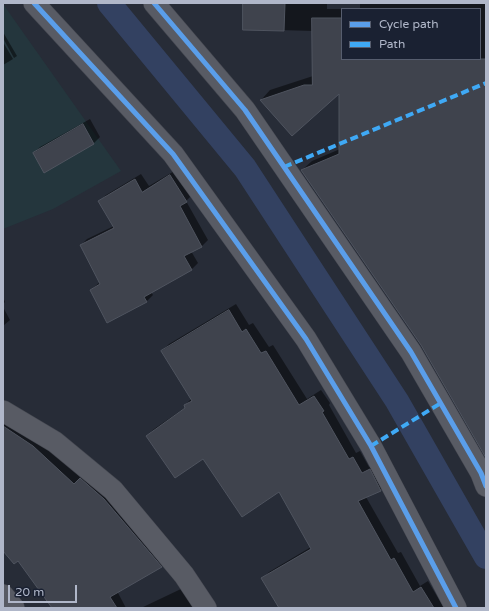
<!DOCTYPE html>
<html>
<head>
<meta charset="utf-8">
<style>
	body { margin:0 }
	#map { position:relative; width:489px; height:611px; overflow:hidden; background:#272c37; font-family:"Varela Round",sans-serif }
	canvas { display:block }
	.frame { position:absolute; inset:0; border:4px solid #b0b7c9; pointer-events:none }
	.legend { position:absolute; left:341px; top:8px; width:140px; height:52px; box-sizing:border-box; background:#1a2132; border:1px solid #565d6e; margin:0; padding:5px 7px; list-style:none; font-size:12px; color:#b0b7c9 }
	.legend li { display:flex; align-items:center; gap:8px; height:20px }
	.legend b { width:20px; border:1px solid #565d6e }
	.scale { position:absolute; left:8px; top:585px; width:69px; height:18px; box-sizing:border-box; border:2px solid #b0b7c9; border-top:0; padding-left:5px; font-size:12px; line-height:14px; white-space:nowrap; color:#b0b7c9; -webkit-text-stroke:3px #1a2132; paint-order:stroke }
</style>
</head>
<body>
<div id="map">
<canvas width="489" height="611"></canvas>
<div class="frame"></div>
<ul class="legend">
<li><b style="height:5px;background:#5a9eea"></b>Cycle path</li>
<li><b style="height:5px;background:#3fa9f5"></b>Path</li>
</ul>
<div class="scale">20 m</div>
</div>
<script>
const context = document.querySelector('canvas').getContext('2d');
context.lineJoin = 'round';
function paint(path, color) {
  context.fillStyle = color;
  context.fill(path, 'evenodd');
}
function trace(path, color, width, dash) {
  context.strokeStyle = color;
  context.lineWidth = width;
  context.lineCap = dash ? 'butt' : 'round';
  context.setLineDash(dash || []);
  context.stroke(path);
}
const green = new Path2D(`
	M3 4 121 171 53 209 3 229Z`);
const shadow = new Path2D(`
	M244 3H327V9H342V59H480V9H360V3H486V450L422 345 302 170 312 161 340 149V92L261 100 270 90 313 76V31L244 29Z
	M3 32 17 56 14 58 3 38Z
	M3 42 13 59 3 65Z
	M90 119 100 137 94 143 44 171 34 153 40 147Z
	M176 170 192 195 186 201 208 240 202 246 191 251 198 263 192 269 151 292 153 295 147 301 91 290 100 282 81 245 87 239 114 226 100 201 106 195 141 174 149 186Z
	M3 297 5 302 3 304Z
	M236 304 249 325 253 323 269 347 273 345 307 399 321 390 330 403 329 405 356 453 360 451 369 467 377 463 387 483 380 490 366 497 398 553 401 552 420 586 428 581 444 608H280L262 579 269 572 311 547 279 491 203 458 147 436 154 429 186 407 185 405 191 399 162 351 169 344Z
	M3 307 10 320 3 326Z
	M3 417 42 442 81 478 87 473 167 560 161 566 117 591 126 608H72L18 559 3 549Z
	M183 588 196 608H141Z`);
const canal = new Path2D(`
	M109 3 245 168 397 401 486 557`);
const building = new Path2D(`
	M243 3H285L284 31 243 30Z
	M312 18H342V59H486V458L421 345 301 170 339 154V94L292 136 260 100 304 85H312Z
	M83 124 94 144 44 173 33 153Z
	M170 175 187 202 180 206 202 247 184 256 192 270 144 297 147 302 107 323 90 290 100 284 80 245 114 228 98 201 135 179 142 192Z
	M229 310 242 332 246 329 261 353 266 351 299 405 314 396 324 411 322 412 349 459 353 457 362 473 370 469 381 491 358 501 391 560 394 558 413 592 421 587 434 608H279L261 578 311 549 279 492 242 517 203 459 175 478 146 436 185 408 184 405 192 401 161 351Z
	M3 426 33 446 74 484 80 478 104 499 162 567 110 597 117 608H52L18 561 14 564 3 551Z`);
const street = new Path2D(`
	M34 3 173 154 306 339 371 446 456 608
	M154 3 245 110 411 352 481 473 486 486
	M3 411 55 442 113 490 184 575 206 608
	M3 595 14 608`);
const quiet = new Path2D(`
	M284 167 486 83
	M371 446 441 403`);
const cycleway = new Path2D(`
	M34 3 173 154 306 339 371 446 456 608
	M154 3 245 110 411 352 481 473 486 486`);
paint(green, '#24363d');
paint(shadow, '#0007');
trace(canal, '#334161', 24);
paint(building, '#3f434d');
trace(building, '#4f545f', 1);
trace(street, '#444750', 22);
trace(street, '#585b64', 21);
trace(quiet, '#3fa9f5', 4, [8, 4]);
trace(cycleway, '#5a9eea', 5);
</script>
</body>
</html>
